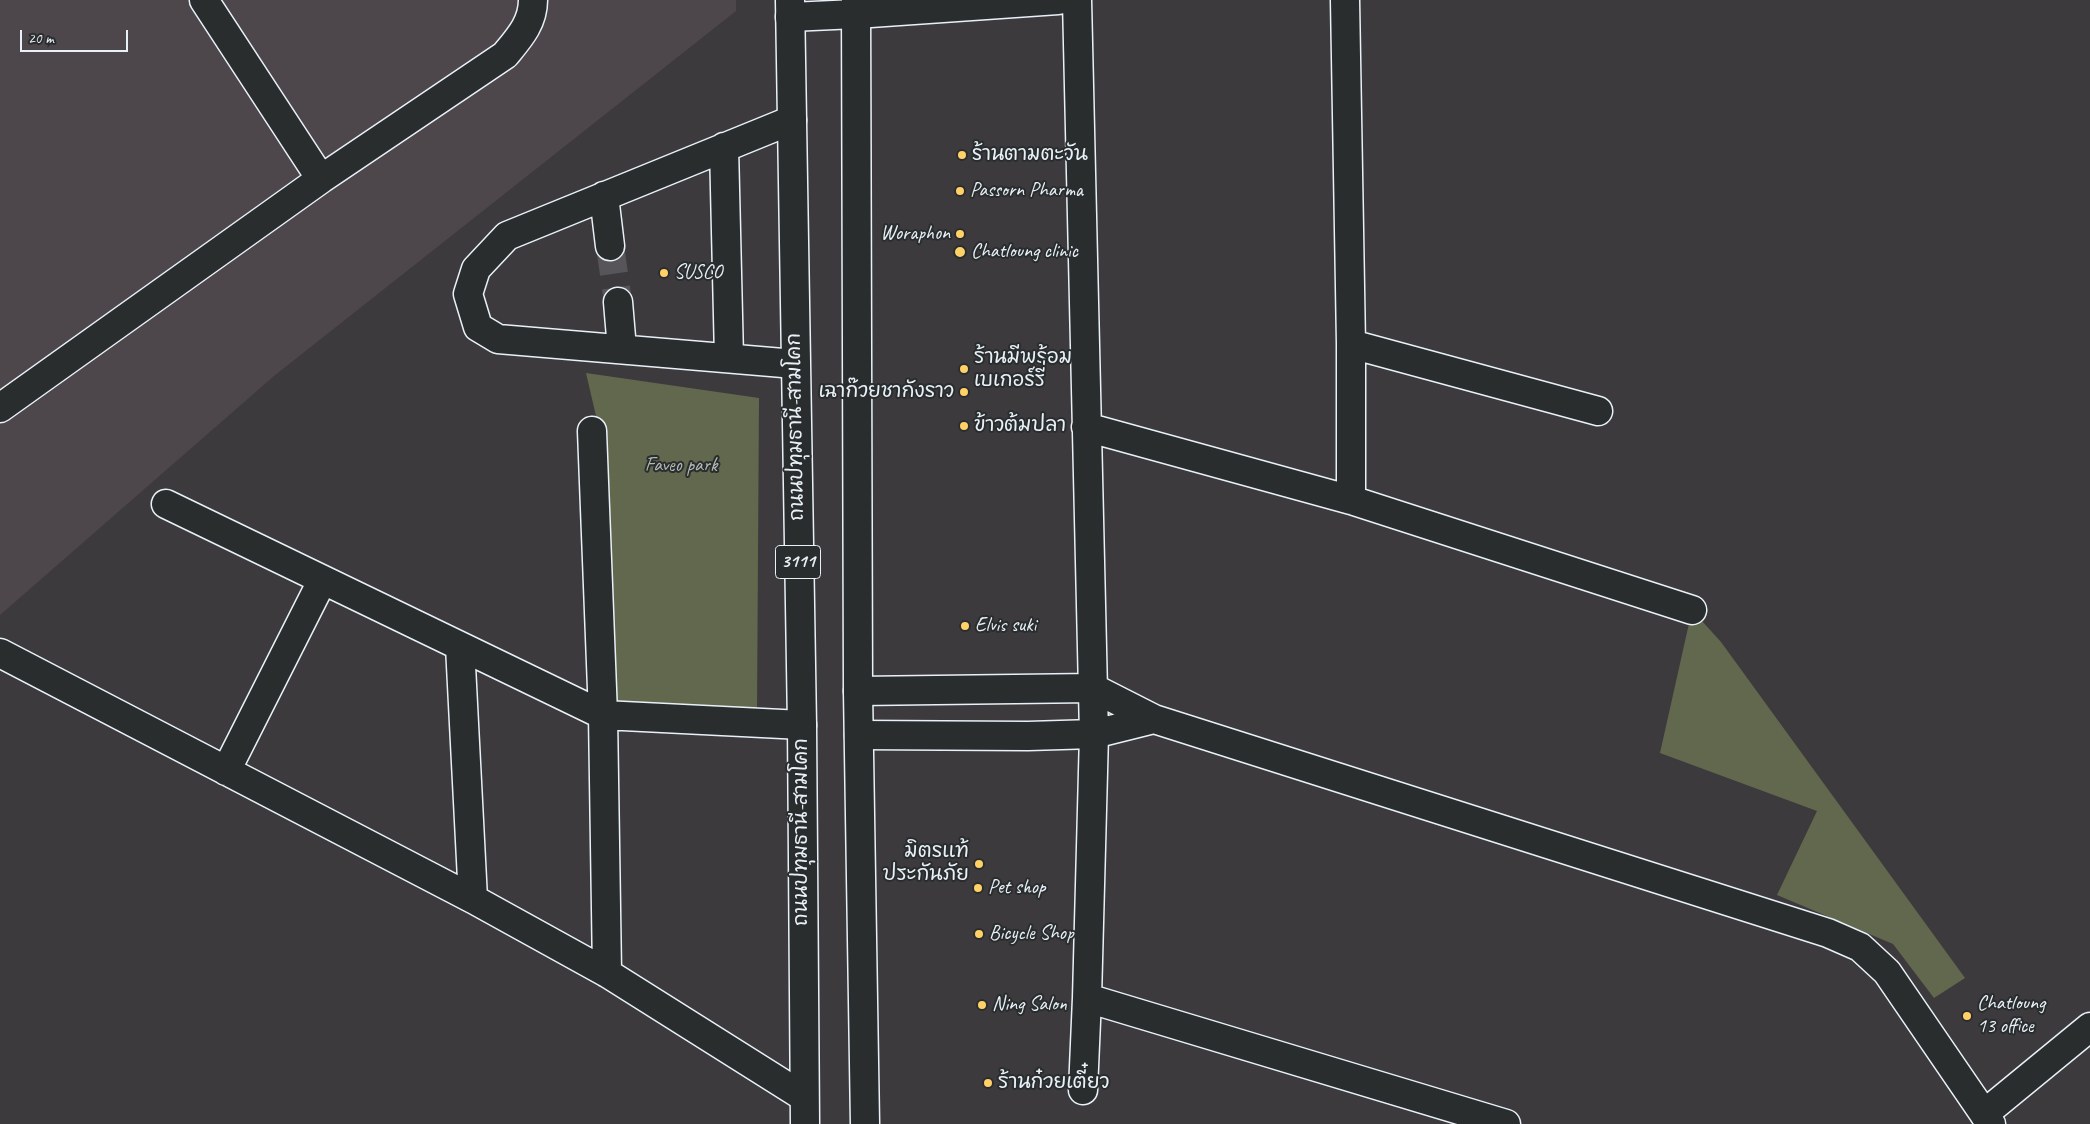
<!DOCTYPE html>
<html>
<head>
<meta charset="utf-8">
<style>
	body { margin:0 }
	#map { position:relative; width:2090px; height:1124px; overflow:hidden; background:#3d3a3d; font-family:Caveat,sans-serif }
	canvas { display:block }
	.scale { position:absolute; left:20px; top:30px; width:108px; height:22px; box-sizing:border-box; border:2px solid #e8f1f8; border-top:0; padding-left:6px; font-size:15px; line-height:18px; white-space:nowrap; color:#e8f1f8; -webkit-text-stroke:4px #2a2d2e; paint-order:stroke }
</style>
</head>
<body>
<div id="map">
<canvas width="2090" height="1124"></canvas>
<div class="scale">20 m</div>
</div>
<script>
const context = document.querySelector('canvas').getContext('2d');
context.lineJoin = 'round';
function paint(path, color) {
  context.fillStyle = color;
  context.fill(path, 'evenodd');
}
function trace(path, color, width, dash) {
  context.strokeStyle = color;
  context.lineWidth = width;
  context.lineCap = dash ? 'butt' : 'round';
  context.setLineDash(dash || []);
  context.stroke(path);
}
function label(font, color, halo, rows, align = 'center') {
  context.font = font + ' Caveat,"Playpen Sans Thai",sans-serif';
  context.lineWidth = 4;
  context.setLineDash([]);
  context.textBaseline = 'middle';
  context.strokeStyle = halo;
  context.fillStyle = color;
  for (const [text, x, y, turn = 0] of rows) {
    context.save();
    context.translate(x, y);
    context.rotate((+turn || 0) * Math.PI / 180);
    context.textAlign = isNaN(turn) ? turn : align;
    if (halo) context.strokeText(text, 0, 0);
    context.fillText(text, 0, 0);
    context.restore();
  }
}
const built = new Path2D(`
	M0 0H736V11L274 376 0 615Z`);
const green = new Path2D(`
	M586 373 759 398 757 710 613 702 603 446Z
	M1692 610 1721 642 1965 978 1934 998 1893 944 1777 895 1817 811 1660 753Z`);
const minorTunnel = new Path2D(`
	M610 246 618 302`);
const minor = new Path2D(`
	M1077 0 1094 734 1087 998
	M1345 0 1351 344V500
	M790 17 856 14 1058 0
	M792 120 507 236 476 269 468 294 478 327 498 339 795 364
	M724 147 729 358
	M321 179 505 55C519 38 533 23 533 0
	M604 196 610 246
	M618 302 622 349
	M1351 344 1598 411
	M0 408 321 179 204 0
	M1086 427 1351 500 1692 610
	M592 431 603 715 607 973
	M166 504 603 715 802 725
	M460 646 473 899
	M0 653 473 899 607 973 804 1097
	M858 691 1093 688 1154 719 1828 933 1860 947 1887 972 1991 1124
	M859 735 1028 736 1094 734 1154 719
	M226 771 322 581
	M1083 1090 1087 998 1506 1124
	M1984 1114 2090 1027`);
const major = new Path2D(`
	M790 0 802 725 805 1124
	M856 0 858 691 865 1124`);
const markers = [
	[962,155,5,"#ffd166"],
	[960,191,5,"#ffd166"],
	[960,234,5,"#ffd166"],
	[960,252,6,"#ffd166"],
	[664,273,5,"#ffd166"],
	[964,369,5,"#ffd166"],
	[964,392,5,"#ffd166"],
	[964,426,5,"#ffd166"],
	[965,626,5,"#ffd166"],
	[979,864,5,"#ffd166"],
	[978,888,5,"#ffd166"],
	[979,934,5,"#ffd166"],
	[982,1005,5,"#ffd166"],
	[1967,1016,5,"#ffd166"],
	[988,1083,5,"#ffd166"]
];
const shields = [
	[798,562,45]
];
const shieldNames = [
	["3111",798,562]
];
const poiNames = [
	["ร้านตามตะวัน",972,155],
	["Passorn Pharma",970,191],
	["Woraphon",950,234,"right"],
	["Chatloung clinic",971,252],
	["SUSCO",674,273],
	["ร้านมีพร้อม",974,358],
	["เบเกอร์รี่",974,381],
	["เฉาก๊วยชากังราว",954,392,"right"],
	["ข้าวต้มปลา",974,426],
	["Elvis suki",975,626],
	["มิตรแท้",969,852,"right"],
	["ประกันภัย",969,875,"right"],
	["Pet shop",988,888],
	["Bicycle Shop",989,934],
	["Chatloung",1977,1004],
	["13 office",1977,1027],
	["Ning Salon",992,1005],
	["ร้านก๋วยเตี๋ยว",998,1083]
];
const streetNames = [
	["ถนนปทุมธานี-สามโคก",796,427,-91],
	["ถนนปทุมธานี-สามโคก",802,832,-90]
];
const parkNames = [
	["Faveo park",681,466]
];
paint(built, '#4d464b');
paint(green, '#62684e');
trace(minorTunnel, '#575559', 28, [28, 14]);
trace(minor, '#e8f1f8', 31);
trace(major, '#e8f1f8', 31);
trace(minor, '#2a2d2e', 28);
trace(major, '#2a2d2e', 28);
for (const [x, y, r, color] of markers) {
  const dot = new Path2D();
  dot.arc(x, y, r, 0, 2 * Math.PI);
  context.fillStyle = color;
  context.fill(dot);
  trace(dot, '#2a2d2e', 2);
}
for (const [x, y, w] of shields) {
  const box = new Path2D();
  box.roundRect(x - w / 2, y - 16.5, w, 33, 4);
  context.fillStyle = '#2a2d2e';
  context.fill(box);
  trace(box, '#e8f1f8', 1);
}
label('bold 19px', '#e8f1f8', null, shieldNames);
label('20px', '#e8f1f8', '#2a2d2e', poiNames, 'left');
label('20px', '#e8f1f8', '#2a2d2e', streetNames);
label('20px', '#b2bab4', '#2a2d2e', parkNames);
</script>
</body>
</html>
